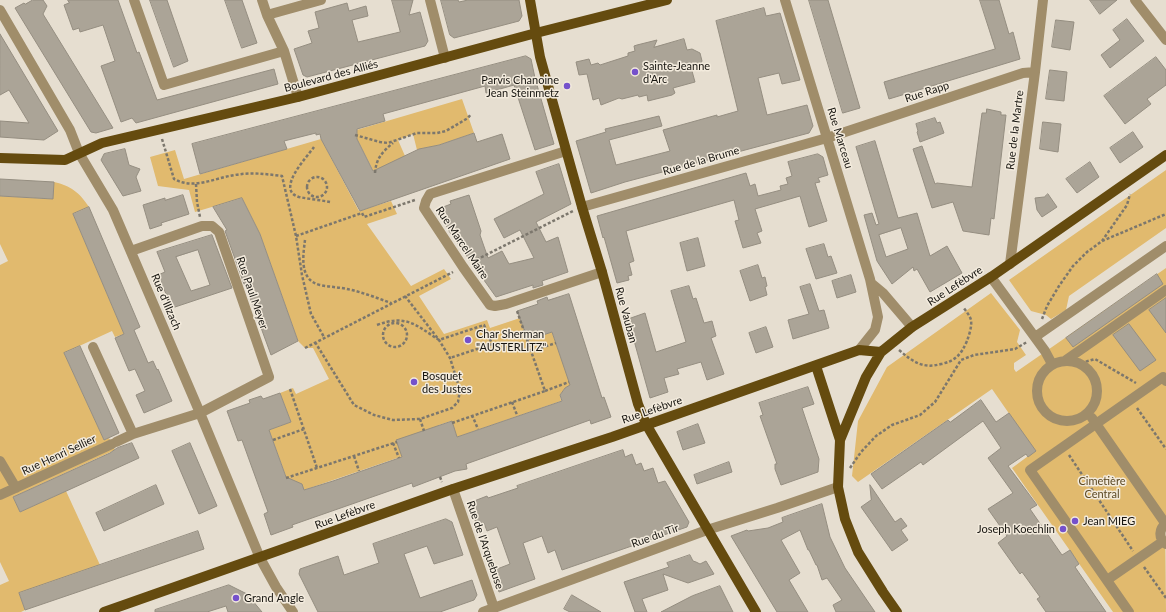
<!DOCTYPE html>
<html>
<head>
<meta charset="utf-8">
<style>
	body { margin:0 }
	canvas { display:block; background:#e6ded0 }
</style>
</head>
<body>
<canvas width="1166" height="612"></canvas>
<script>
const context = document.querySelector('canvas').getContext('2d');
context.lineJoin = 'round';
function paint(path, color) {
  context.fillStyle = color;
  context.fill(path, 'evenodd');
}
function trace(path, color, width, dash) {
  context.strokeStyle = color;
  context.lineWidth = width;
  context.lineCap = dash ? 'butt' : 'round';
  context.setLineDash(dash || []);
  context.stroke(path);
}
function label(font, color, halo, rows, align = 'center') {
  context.font = font + ' Lato,sans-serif';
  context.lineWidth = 3;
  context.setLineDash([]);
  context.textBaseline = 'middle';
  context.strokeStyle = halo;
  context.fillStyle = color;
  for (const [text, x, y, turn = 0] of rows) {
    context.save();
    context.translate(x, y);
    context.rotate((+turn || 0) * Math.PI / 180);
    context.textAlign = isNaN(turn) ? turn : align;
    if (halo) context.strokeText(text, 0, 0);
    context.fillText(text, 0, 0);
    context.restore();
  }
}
const green = new Path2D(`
	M462 99 474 133 439 145 417 150 413 134 398 140 405 156 377 178 353 131Z
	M321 139 359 211 391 201 397 214 367 224 411 286 444 269 451 279 419 296 444 334 487 320 490 328 520 318 528 340 552 332 571 385 565 388 560 395 561 401 457 437 451 421 439 425 403 456 304 490 288 482 269 430 291 422 280 393 293 388 296 394 329 379 313 348H305L298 341 260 234 242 198 195 212 189 190 158 186 150 157 175 150 184 179Z
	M1166 170V228L1069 296 1066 310 1051 319 1046 315 1031 311 1009 280Z
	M54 182C71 186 79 192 89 207L73 214 124 334 115 337 112 331 64 353 104 440 109 438 115 450 13 497 20 512 66 491 100 565 19 593 25 610 21 612H0V585L9 581 0 562V265L8 261 0 244V196L52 199Z
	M1166 268V523H1165L1166 612H1113L1012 468 1035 451 992 389 858 482 852 476 858 421 887 367 991 293 1020 330 1017 342 1026 355 1014 363V369L1016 372Z`);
const building = new Path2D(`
	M33 0H43L47 6 43 14 113 128 96 133 91 132 15 8 24 3 25 4Z
	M68 0H118L137 53 139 52 157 100 274 69 278 84 136 123 132 118 121 122 101 66 115 61 103 25 80 32 79 28 73 30 64 5 69 3Z
	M150 0H167L188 61 174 67Z
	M225 0H242L257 43 242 48Z
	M392 0H413L409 15 420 12 428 41 425 46 307 77 303 75 294 49 312 43 308 31 319 28 315 12 347 3 349 11 366 6 368 16 352 20 358 42 400 32Z
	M441 0H458L459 2 468 0H519L522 16 519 21 454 38 450 35Z
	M809 0H828L860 108 843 113Z
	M980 0H999L1009 34 1013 32 1020 59 889 99 884 82 995 49Z
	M1090 0H1117L1100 14Z
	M764 8 766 16 780 13 800 80 782 84 779 73 758 78 767 115 807 105 813 126 809 133 625 182 591 193 576 141 606 132 605 129 659 116 662 126 609 140 616 165 670 151 663 130 717 115V117L738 111 716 21Z
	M1127 19 1144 41 1110 68 1101 55 1120 40 1113 30Z
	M1056 20 1074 22 1070 50 1052 47Z
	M0 34 58 131 44 140 0 137V121L29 123 9 90 0 95Z
	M684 39 687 50 692 49 700 53 702 61 698 69 692 71 695 82 673 88 675 93 672 95 648 101 647 95 639 97 638 95 622 99 619 98 601 105 599 98 593 100 587 74 579 75 576 62 589 59 591 65 598 63 600 65 628 56V53L635 51 634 46 637 45 657 40 654 47Z
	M526 56 531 59 535 78 554 144 535 150 514 85 486 93 485 86 383 114 385 121 357 129V139L373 171 419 149 439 145 474 133 477 142 502 134 510 159 360 211 321 139 320 134 316 135V133L284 141 287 149 200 174 192 144Z
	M1156 57 1166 70V85L1147 99 1151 104 1125 124 1104 96Z
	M1050 70 1067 72 1064 101 1046 99Z
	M987 109 1001 112V115H1006L994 219 991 218 989 235 963 231 953 202 932 208 913 149 922 146 935 184 937 183 972 187 982 113H986Z
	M935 118 937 123 940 122 944 133 920 142 917 132 918 131 916 124Z
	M1043 122 1061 124 1058 152 1040 149Z
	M1133 132 1143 147 1120 163 1110 148Z
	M875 141 898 218 917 213 930 256 947 246 962 273 930 292 917 269 914 271 913 267 892 284 877 261 864 215 872 213 876 225 879 224 856 147ZM901 228 908 249 886 257 879 235Z
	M125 149 129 165 140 169 136 177 141 191 123 196 101 160 104 154Z
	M818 154 823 157 828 175 818 178 820 182 815 183 827 221 809 227 800 196 755 209 762 231 757 233 761 243 743 248 735 221 739 220 734 200 626 231 634 261 629 263 632 275 628 276 629 280 617 283 604 237 603 238 597 216 746 173 750 186 755 184 758 196 781 190 780 186 788 184 786 178 792 176 788 162Z
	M1090 162 1099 177 1077 193 1066 179Z
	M559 164 571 204 536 222 546 242 558 237 568 272 542 281 543 285 533 288V285L496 297 449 231 438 209 451 204 450 201 469 195 481 231 480 235 488 258 502 251 509 264 534 258 520 230 504 238 494 219 544 194 536 172Z
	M0 179 54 182 53 199 0 196Z
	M1048 194 1057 207 1042 217 1037 210 1035 198 1044 197Z
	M183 195 189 214 161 223 162 225 150 229 143 205 165 198V200Z
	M242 198 260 234 298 341 271 355 245 284H244L225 231 227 230 213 207Z
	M89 207 140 327 134 330 146 358 148 363 153 361 157 370 158 369 172 401 144 413 136 395 145 391 135 369 129 371 115 338 124 334 73 214Z
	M212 235 232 288 172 308 158 275 165 272 157 252ZM198 250 210 285 191 291 176 257Z
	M698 238 705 266 687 271 680 243Z
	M824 244 828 257 831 256 837 273 816 279 806 249Z
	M758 265 762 278 765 277 767 286 765 287 767 295 750 301 740 271Z
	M1157 274 1163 284 1073 347 1066 338Z
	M851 275 856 292 837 298 832 281Z
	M810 284 819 311 824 310 829 328 793 339 788 320 809 314 800 287Z
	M689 286 693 299 696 298 704 323 712 321 716 336 711 338 724 374 707 380 701 362 677 369 679 374 664 378 668 392 650 398 628 319 645 313 656 352 686 342 671 291Z
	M569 294 602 398 604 397 611 417 591 424 590 420 466 464 467 469 455 471 413 487 412 483 292 525 293 527 271 535 264 514 268 512 242 440 238 441 227 411 250 403 249 400 261 396 263 399 280 393 291 422 269 430 286 477 302 484 304 490 333 481 402 457 396 440 452 421 457 437 562 401 560 395 565 388 570 385 552 332 528 340 517 311 538 304 537 301 547 297 548 300Z
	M1166 298V333L1149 310Z
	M1129 324 1156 360 1140 371 1113 335Z
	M766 327 773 347 756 353 749 333Z
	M80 346 119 433 104 440 64 353Z
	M808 387 814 404 802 408 819 459 818 472 781 485 775 469V464H777L760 416 763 415 759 403Z
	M981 400 996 422 1009 413 1036 451 1028 457 1026 454 1008 466 1037 505 1030 509 1062 555 1070 550 1079 564 1075 567 1106 612H1046L1037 599 1040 597 1022 572 1020 574 998 543 1007 536 988 509 1013 493 988 458 1001 448 983 421 923 465 921 462 882 489 871 474 948 420 950 422Z
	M698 424 705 443 683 450 677 432Z
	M132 443 139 458 20 512 13 497 110 453 117 448Z
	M190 443 217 506 199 514 172 451Z
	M623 450 625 457 632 454 636 465 641 463 644 471 653 468 658 483 665 481 689 522 687 527 562 570 555 550 548 553 542 536 523 543 535 579 499 592 492 571 510 564 497 527 487 531 484 523 477 526 469 503 487 496 488 498 518 488 517 486Z
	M729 462 732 472 697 484 694 475Z
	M156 485 164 504 104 531 96 513Z
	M870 485 895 522 901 518 907 526 901 530 908 540 892 551 861 507 871 500Z
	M822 504 830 537 845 568 875 612H836L833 605 842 600 827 578 822 580 817 565H816L809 550H808L800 530 781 540 800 573 789 580 808 612H777L731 536 747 530 748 531 768 528 783 522 782 518Z
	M446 519 452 522 463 555 434 564 427 546 404 554 420 598 472 580 477 595 474 600 440 612H318L299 574 300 569 338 556 344 575 379 563 373 544Z
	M198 531 204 549 25 610 19 593Z
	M690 555 693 561 696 562 700 564 706 561 714 574 688 583 663 574 668 590 642 599 647 612H635L624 582 669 567 667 563Z
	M229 585 247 594 262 612H228L226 606 207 612H155V610Z
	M720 586 733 612H661L692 596Z
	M572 595 589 605 601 612H570L564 609Z`);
const path = new Path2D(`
	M355 135 380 142 388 143 417 133H437L446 131 468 118 471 114
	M162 139 174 179C194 190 214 178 235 175 251 172 266 174 282 176L296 236 302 275 311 314 324 337
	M314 147C307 157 275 190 299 197 309 199 320 200 330 202
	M375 173C376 159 382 152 393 143
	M307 187a10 10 0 1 1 20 0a10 10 0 1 1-20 0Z
	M196 184 197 202 200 217
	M296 236 362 213 364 217 415 200
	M305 240C303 256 299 280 320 285 329 287 338 287 347 289 362 292 377 298 391 303
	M1102 241 1166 214
	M472 262 573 211
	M1042 319 1047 306 1059 286 1073 266 1087 252 1102 241 1127 205 1130 194
	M383 335a12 12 0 1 1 24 0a12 12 0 1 1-24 0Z
	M377 325C406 314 416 325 439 340L484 325 492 344 450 358
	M315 342 354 405 374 415 393 420 420 419 452 408 458 402 460 390 450 358 439 340 405 296
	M305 348 453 272
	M899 350C913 362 923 369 941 364 955 361 961 355 967 341 969 335 972 327 971 320 970 316 966 311 963 307
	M531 351 556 343
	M1081 363 1095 359 1136 383
	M290 389 317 468
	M545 391 569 382
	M512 402 517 415
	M1137 408 1166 449
	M472 415 478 429
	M420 419 424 431
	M452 423 545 391 517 311
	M273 440 304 429
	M393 443 399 458
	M1069 455 1133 551
	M354 456 359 471
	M850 468 861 452 876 436 892 425 920 415 935 402 961 360 974 355 1015 349 1027 342
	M440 477 442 482
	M286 478 397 442
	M1144 567 1166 598`);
const minor = new Path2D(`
	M134 0 164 85 284 51
	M262 0 267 15 284 51 298 97
	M430 0 445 58
	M785 0 870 279 878 317 875 330 859 350
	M1135 0 1166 40
	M0 10 70 130 79 153 113 210 200 413 260 558 276 587 293 612
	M267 15 321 0
	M566 151 430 194 426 201 424 208 463 267 490 305 495 306 506 304 602 272
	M582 207 827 138 1023 73 1035 72
	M1010 264 1035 72 1043 0
	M991 277 1045 351 1052 364
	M871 283 883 293 912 327
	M1035 337 1166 246
	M93 347 133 434
	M1066 360 1166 290
	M1037 391a30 30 0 1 1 60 0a30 30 0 1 1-60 0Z
	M1092 418 1165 523
	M116 442 133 434 200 413 269 377 219 232 212 226H202L131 251
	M0 461 16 488
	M453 489 494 608
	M0 495 112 444
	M1166 523C1159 529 1158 538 1166 544
	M1107 580 1162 542
	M483 612 707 530 777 508 838 487
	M1129 612 1030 470 1163 377 1166 381`);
const major = new Path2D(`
	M530 0 540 57 582 207 602 272 638 404 646 424 756 612
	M0 158 65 160 102 143 298 97 536 33 667 0
	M816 366 840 440
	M104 612 453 489 612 437 859 350 881 352
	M897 612 883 592 858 552 845 519 838 487 840 440 866 377 881 352 912 327 991 277 1166 155`);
const markers = [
	[635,72,4,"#7551cb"],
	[567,86,4,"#7551cb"],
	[468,340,4,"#7551cb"],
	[414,382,4,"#7551cb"],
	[1075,521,4,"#7551cb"],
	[1063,529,4,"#7551cb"],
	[236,598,4,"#7551cb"]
];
const poiNames = [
	["Sainte-Jeanne",643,66],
	["d'Arc",643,79],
	["Parvis Chanoine",559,80,"right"],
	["Jean Steinmetz",559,93,"right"],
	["Char Sherman",476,334],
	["\"AUSTERLITZ\"",476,347],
	["Bosquet",422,376],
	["des Justes",422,389],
	["Jean MIEG",1083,521],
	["Joseph Koechlin",1055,529,"right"],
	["Grand Angle",244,598]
];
const streetNames = [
	["Boulevard des Alliés",331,76,-15],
	["Rue Rapp",927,92,-18],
	["Rue de la Martre",1015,130,-83],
	["Rue Marceau",840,138,73],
	["Rue de la Brume",701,161,-16],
	["Rue Marcel Maire",462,243,56],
	["Rue Lefèbvre",955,286,-33],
	["Rue Paul Meyer",252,293,71],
	["Rue d'Illzach",166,302,67],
	["Rue Vauban",626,315,75],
	["Rue Lefèbvre",652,410,-19],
	["Rue Henri Sellier",59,455,-25],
	["Rue Lefèbvre",345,515,-20],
	["Rue du Tir",655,536,-20],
	["Rue de l'Arquebuse",485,545,71]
];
const parkNames = [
	["Cimetière",1102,481],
	["Central",1102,494]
];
paint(green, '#e1ba6e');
paint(building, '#aba497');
trace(building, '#958e81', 1);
trace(path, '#7c776d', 2.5, [3, 2]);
trace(minor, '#a08d6a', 10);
trace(major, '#654b0f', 10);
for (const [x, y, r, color] of markers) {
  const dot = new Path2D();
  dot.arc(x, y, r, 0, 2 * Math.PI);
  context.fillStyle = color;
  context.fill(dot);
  trace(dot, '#f3ebdd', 1.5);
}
label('11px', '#171510', '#f3ebdd', poiNames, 'left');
label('11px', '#171510', '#f3ebdd', streetNames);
label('11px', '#5b4823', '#f3ebdd', parkNames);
</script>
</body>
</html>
